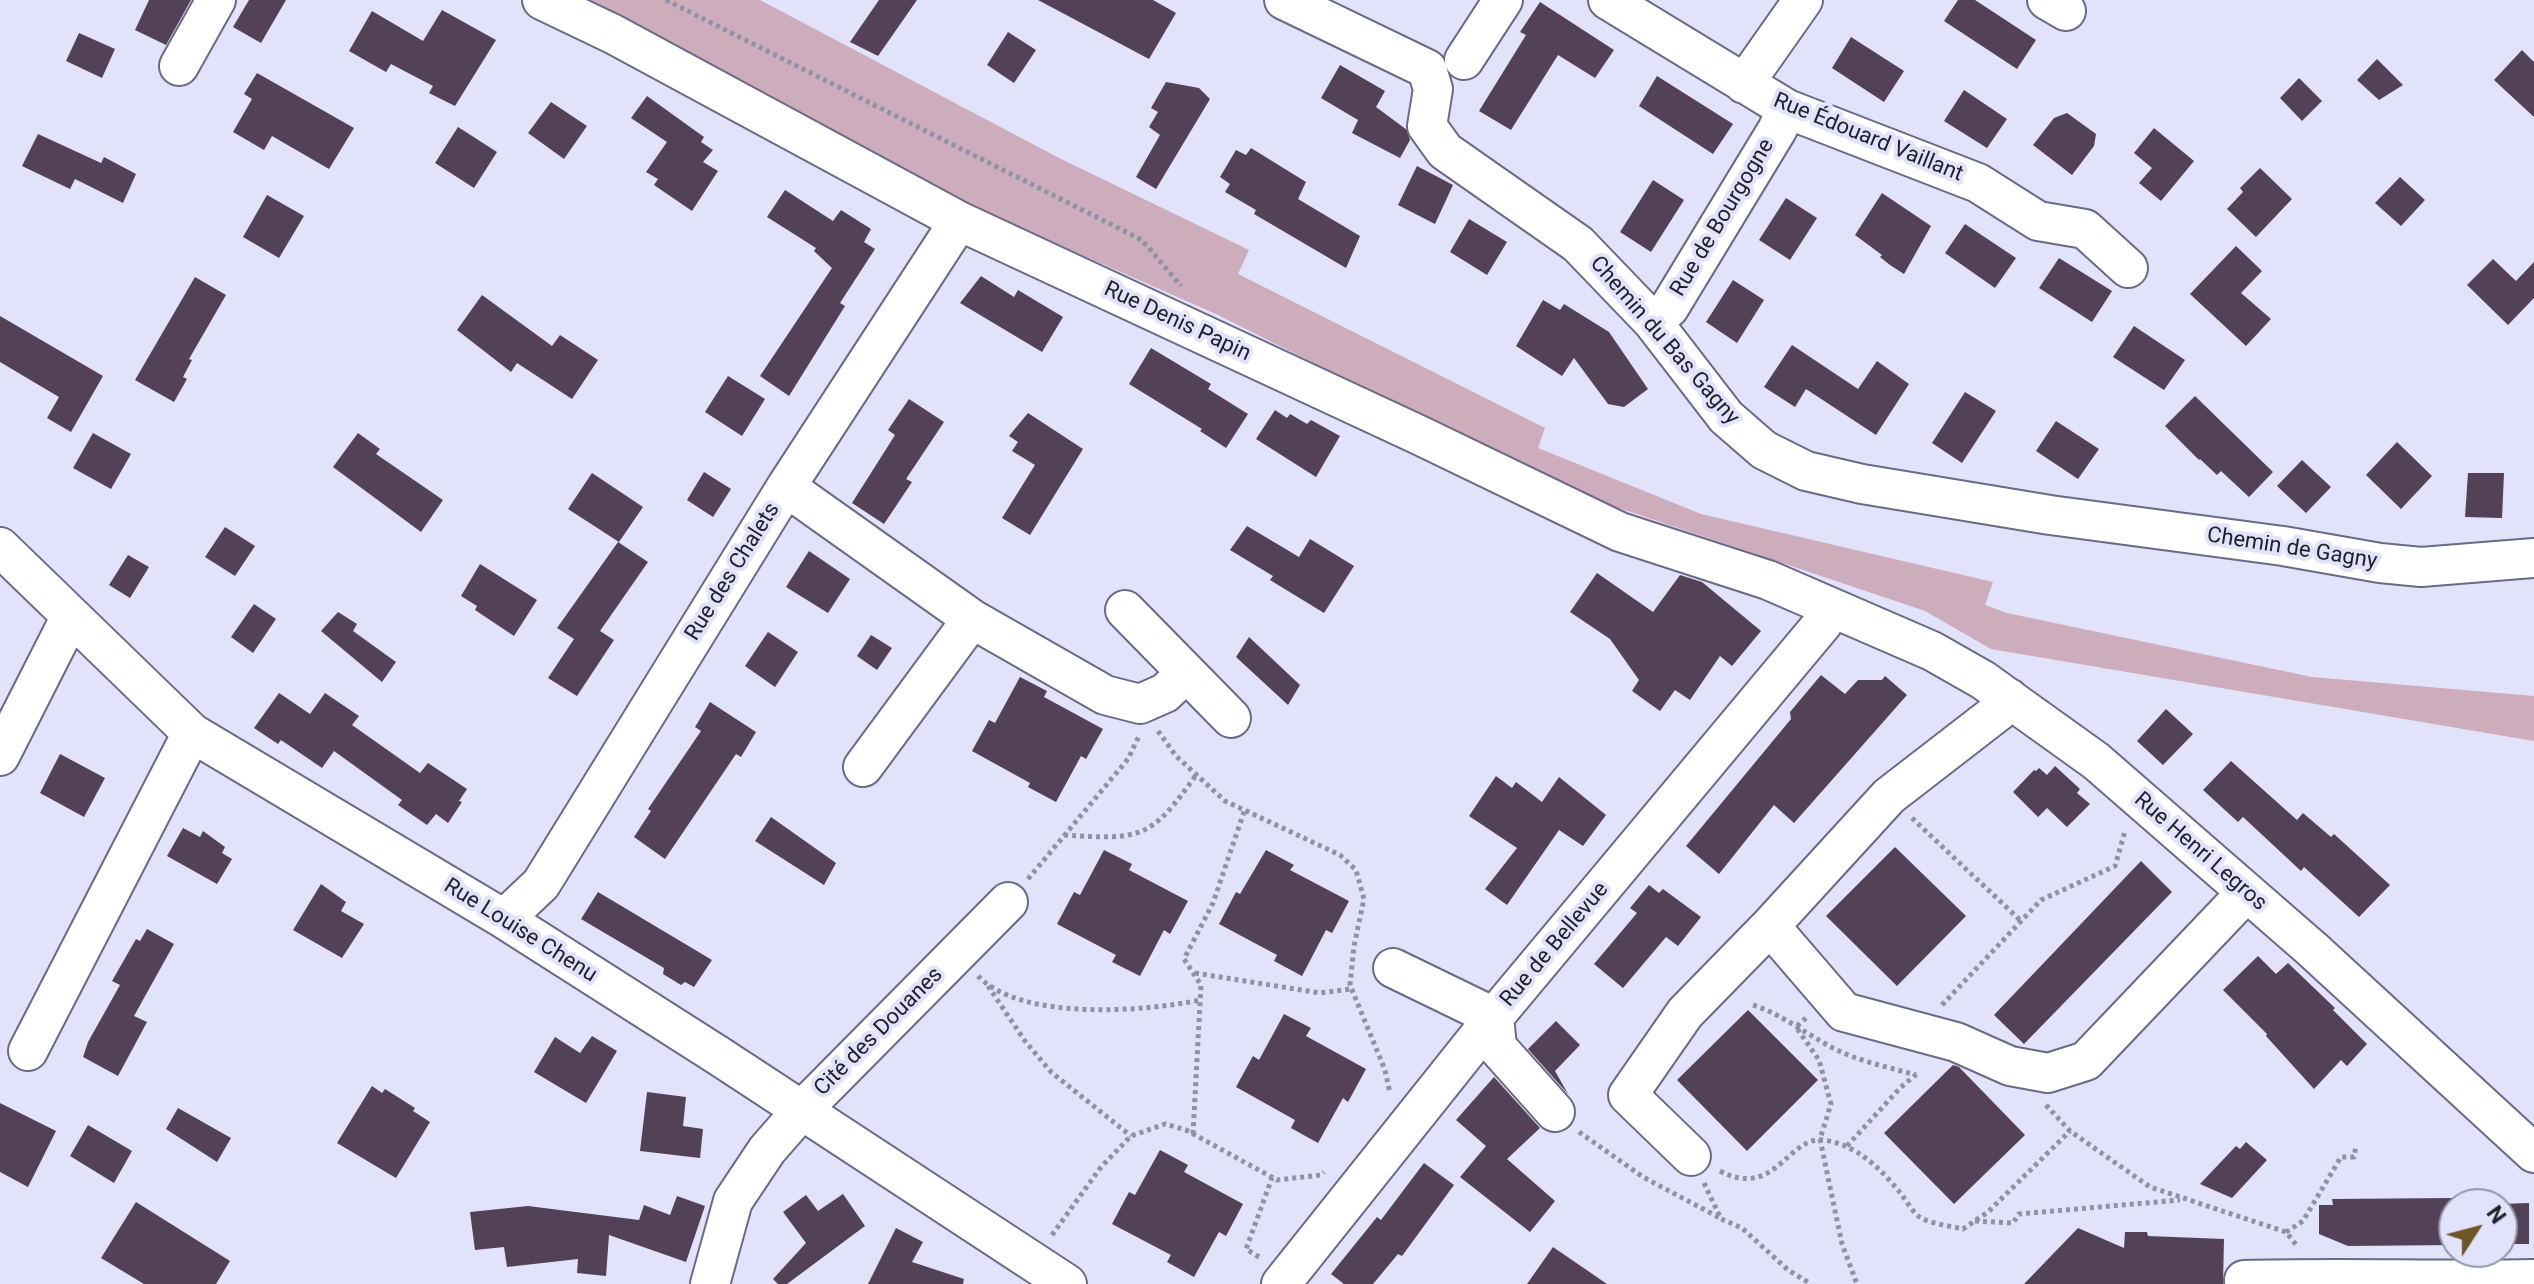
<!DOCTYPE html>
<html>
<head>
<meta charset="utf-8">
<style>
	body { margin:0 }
	#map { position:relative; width:2534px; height:1284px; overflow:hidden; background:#e2e2fb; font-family:Roboto,sans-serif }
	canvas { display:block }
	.north { position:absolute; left:2438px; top:1188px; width:80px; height:80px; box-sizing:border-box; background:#e2e2fb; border:2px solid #9595a8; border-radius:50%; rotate:54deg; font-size:22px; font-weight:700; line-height:32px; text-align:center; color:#21212c }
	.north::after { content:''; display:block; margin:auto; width:28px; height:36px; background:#6e5727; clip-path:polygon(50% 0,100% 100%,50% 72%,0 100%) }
</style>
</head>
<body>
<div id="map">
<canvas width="2534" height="1284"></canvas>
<div class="north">N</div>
</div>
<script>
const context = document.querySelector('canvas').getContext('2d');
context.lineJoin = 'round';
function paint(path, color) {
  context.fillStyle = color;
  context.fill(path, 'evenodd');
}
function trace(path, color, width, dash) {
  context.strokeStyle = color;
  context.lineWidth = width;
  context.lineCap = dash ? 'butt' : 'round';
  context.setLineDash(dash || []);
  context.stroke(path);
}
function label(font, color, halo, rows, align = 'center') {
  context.font = font + ' Roboto,sans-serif';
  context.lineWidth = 8;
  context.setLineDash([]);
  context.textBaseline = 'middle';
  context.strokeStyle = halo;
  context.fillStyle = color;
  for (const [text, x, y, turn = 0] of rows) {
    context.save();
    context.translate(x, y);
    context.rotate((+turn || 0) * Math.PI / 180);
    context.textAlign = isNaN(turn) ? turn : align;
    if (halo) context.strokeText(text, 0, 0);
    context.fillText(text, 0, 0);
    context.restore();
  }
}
const green = new Path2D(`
	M566 0H760L1059 158 1249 250 1238 274 1545 428 1538 448 1701 514 1993 582 1985 605 2007 613 2312 677 2534 696V741L1991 649 1925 611 1604 503 1423 418 1216 314 973 207Z`);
const building = new Path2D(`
	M149 0H191L166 45 135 30Z
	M249 0H286L261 43 233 27Z
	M879 0H917L878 56 850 42Z
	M1038 0H1153L1176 13 1149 59Z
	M1958 0H1975L2036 40 2017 69 1944 21Z
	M1540 2 1614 50 1595 78 1558 55 1511 130 1479 111 1526 35 1520 32Z
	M442 10 496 40 455 106 429 93 433 86 391 64 386 72 349 51 372 11 423 41Z
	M1008 32 1036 50 1014 83 987 65Z
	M79 33 115 49 102 78 66 61Z
	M1851 37 1904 71 1884 102 1832 68Z
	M2522 50 2534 62V117L2494 80Z
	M2377 59 2403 85 2379 100 2357 80Z
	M1340 65 1385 91 1376 107 1407 130 1410 140 1400 158 1352 133 1358 120 1321 98Z
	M257 73 354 128 329 169 272 136 264 150 233 132 252 99 244 94Z
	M1657 76 1733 124 1713 154 1639 106Z
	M2299 78 2322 101 2302 121 2280 98Z
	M1166 82 1199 88 1210 99 1156 189 1136 177 1160 135 1149 127 1158 112 1151 108Z
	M1964 90 2007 119 1987 148 1944 121Z
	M647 96 704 137 701 142 713 150 703 162 718 171 692 211 654 185 658 179 646 172 667 142 631 118Z
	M551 102 587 126 564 159 528 133Z
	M2067 113 2096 134 2094 146 2072 175 2033 145 2054 118Z
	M458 127 497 152 474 188 435 163Z
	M2154 128 2194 161 2161 201 2139 183 2152 168 2134 153Z
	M38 134 101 163 104 157 136 174 123 203 75 179 70 189 22 166Z
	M1251 148 1306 182 1298 199 1360 236 1346 268 1254 214 1256 210 1225 192 1230 184 1220 177 1236 150 1246 155Z
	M1417 166 1453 185 1435 224 1398 205Z
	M2260 168 2292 199 2256 237 2227 209 2243 192 2240 188Z
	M2400 177 2425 200 2401 226 2375 203Z
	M1653 180 1684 200 1651 252 1620 232Z
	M785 190 833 221 841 210 871 229 864 242 875 249 840 303 845 306 789 396 760 376 832 268 814 251 816 248 767 217Z
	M1882 193 1931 226 1904 274 1890 265 1880 257 1882 255 1855 235Z
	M267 195 304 216 279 258 243 237Z
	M1786 198 1817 218 1790 260 1759 240Z
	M1469 219 1507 242 1487 275 1450 252Z
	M1965 224 2016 258 1995 288 1945 253Z
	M2236 246 2262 271 2241 293 2271 319 2246 346 2190 294Z
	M2059 258 2112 291 2092 322 2039 288Z
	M2493 259 2516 281 2534 262V298L2508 325 2467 285Z
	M981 276 1014 297 1018 290 1063 317 1042 352 960 303Z
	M195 277 226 295 189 359 192 360 183 377 187 379 174 402 135 380Z
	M1733 280 1764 300 1737 343 1706 322Z
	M482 295 552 346 560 335 598 360 572 399 517 363 511 372 457 330Z
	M1543 300 1560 310 1564 304 1609 332 1648 389 1624 407 1608 404 1574 358 1562 376 1516 346Z
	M0 316 103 376 71 432 47 418 59 397 0 362Z
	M2134 326 2185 360 2164 390 2113 357Z
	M1792 345 1858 389 1877 361 1909 384 1876 435 1806 389 1795 407 1764 387Z
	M1151 348 1211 384 1208 389 1248 414 1226 448 1200 431 1202 429 1129 384Z
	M728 376 765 399 742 436 705 412Z
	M1965 392 1996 411 1962 463 1932 443Z
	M2195 396 2273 472 2249 497 2221 471 2217 475 2200 459 2199 460 2165 426Z
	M909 399 944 422 906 479 912 482 884 524 852 503 895 435 888 430Z
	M1275 410 1287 418 1290 414 1307 424 1311 420 1340 436 1316 477 1256 439Z
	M1028 413 1083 449 1030 535 1002 518 1035 465 1012 451 1018 442 1009 436Z
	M2056 421 2099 449 2078 479 2036 451Z
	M93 433 131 454 111 489 73 468Z
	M358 433 380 449 376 454 443 500 421 532 333 467Z
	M2397 442 2432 476 2401 509 2366 475Z
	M2302 460 2331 487 2306 513 2277 486Z
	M704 472 731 489 713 517 687 500Z
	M592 473 643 507 619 542 568 509Z
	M2468 473H2504L2502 518 2465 517Z
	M1247 526 1299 557 1310 539 1354 566 1324 613 1270 580 1273 576 1230 550Z
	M225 527 255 546 235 576 205 557Z
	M618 542 648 562 600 631 614 640 577 696 548 678 574 639 557 628Z
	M809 551 850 579 828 613 786 587Z
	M128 555 149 567 130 598 109 585Z
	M480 564 537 600 514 636 475 610 477 606 461 596Z
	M1597 573 1653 612 1680 575 1702 582 1761 631 1732 666 1720 656 1690 700 1675 690 1660 711 1632 691 1639 680 1610 639 1570 612Z
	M254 604 276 619 253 653 231 637Z
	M338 612 357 624 353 631 396 662 382 682 321 631Z
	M768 632 798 652 775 687 745 666Z
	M871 635 892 648 877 670 857 656Z
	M1249 637 1300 685 1288 705 1236 657Z
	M1821 675 1845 694 1858 680H1882L1885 676 1907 695 1794 823 1774 805 1719 874 1686 846 1791 719 1790 712Z
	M1020 677 1047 691 1044 697 1103 729 1086 759 1081 756 1056 802 1028 787 1030 783 972 751 989 720 995 723Z
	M279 693 310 714 325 693 359 716 352 725 420 773 428 763 467 789 459 801 462 802 448 823 436 814 427 825 398 805 402 800 334 751 322 768 281 740 278 744 254 728Z
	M710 702 756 732 741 757 736 754 665 859 634 837 651 811 648 809 701 731 695 727Z
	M2166 709 2193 734 2163 765 2137 741Z
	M60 754 105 778 84 817 40 793Z
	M2231 761 2297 820 2303 813 2331 837 2334 834 2390 885 2359 917 2304 867 2301 871 2243 817 2238 822 2203 790Z
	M2055 766 2080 789 2077 793 2090 804 2067 827 2047 808 2038 817 2013 792 2034 770 2036 771 2039 768 2047 775Z
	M1496 776 1512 788 1516 782 1542 802 1559 777 1606 815 1583 846 1559 830 1507 905 1485 889 1517 848 1469 816Z
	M771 817 836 863 824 885 755 841Z
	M183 828 200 837 203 831 225 847 222 853 232 859 217 884 167 856Z
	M1895 847 1966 916 1897 986 1826 916Z
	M1104 850 1132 864 1129 870 1188 901 1170 934 1164 930 1140 976 1112 962 1116 955 1057 924 1074 892 1080 895Z
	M1266 850 1294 865 1290 870 1349 901 1332 933 1326 930 1302 976 1274 961 1277 955 1219 924 1236 892 1240 894Z
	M2141 861 2172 892 2024 1044 1994 1015Z
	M321 884 346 902 341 911 364 924 342 958 293 930Z
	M1649 885 1659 893 1663 889 1701 917 1678 946 1666 937 1623 988 1594 964 1637 913 1630 908Z
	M598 892 712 960 694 987 685 982 681 985 663 974 664 968 581 919Z
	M147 929 174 944 134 1016 147 1022 118 1076 83 1057 88 1042 120 985 112 981 136 939 140 941Z
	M2258 956 2276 974 2288 963 2335 1008 2333 1010 2367 1044 2347 1066 2341 1060 2314 1089 2266 1036 2267 1034 2223 990Z
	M1748 1010 1818 1080 1747 1151 1677 1080Z
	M1284 1014 1311 1028 1306 1036 1366 1069 1348 1102 1343 1098 1318 1143 1291 1128 1295 1120 1236 1087 1253 1056 1259 1060Z
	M1556 1021 1580 1045 1555 1071 1568 1094 1528 1049Z
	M592 1036 617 1051 586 1103 534 1072 555 1037 580 1053Z
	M1953 1065 1959 1067 2025 1135 1954 1204 1884 1133Z
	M1494 1077 1540 1128 1507 1159 1555 1201 1530 1232 1460 1177 1486 1146 1456 1120Z
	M372 1086 382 1093 385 1089 415 1108 413 1111 430 1122 396 1178 337 1143Z
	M647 1092 686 1097 683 1126 703 1129 700 1158 640 1151Z
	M0 1103 56 1131 28 1187 0 1172Z
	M178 1108 231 1138 217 1162 166 1129Z
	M88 1125 132 1151 114 1183 70 1156Z
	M2246 1142 2267 1160 2232 1198 2200 1184 2236 1146 2240 1149Z
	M1160 1150 1188 1165 1184 1172 1243 1204 1226 1236 1219 1232 1194 1277 1167 1262 1171 1255 1112 1224 1129 1192 1135 1195Z
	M1424 1163 1454 1185 1402 1256 1398 1254 1373 1284H1344L1331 1274 1377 1217 1381 1220Z
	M843 1194 865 1226 787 1284H778L773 1279 806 1243 783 1212 806 1195 818 1211Z
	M677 1196 705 1206 686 1262 609 1235 606 1276 577 1273 578 1259 507 1267 504 1247 475 1250 470 1212 528 1206 639 1220 644 1205 670 1215Z
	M2454 1198V1245L2348 1246 2319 1234V1205H2333L2332 1199Z
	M136 1202 230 1261 216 1284H144L101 1258Z
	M2529 1203V1244H2502V1204Z
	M896 1228 923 1242 912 1262 964 1279 963 1284H868Z
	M2078 1228 2124 1248 2125 1232H2147L2148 1236 2224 1239 2223 1284H2024Z
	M1553 1247 1607 1284H1527Z`);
const path = new Path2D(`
	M666 0 1142 240 1181 286
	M1158 731 1176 756 1225 801 1340 855 1356 870 1364 899 1354 946 1350 985 1385 1070 1390 1093
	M1912 818 2021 921
	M1064 835C1141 840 1151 839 1196 775
	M1028 879 1128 759 1139 736
	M1195 973 1320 993 1352 989
	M978 976C1021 1021 1143 1012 1200 1000
	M988 986 1025 1041 1051 1072 1131 1136
	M1753 1005C1781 1014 1805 1033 1831 1047 1857 1061 1888 1067 1916 1075
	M1942 1005 2041 900 2115 866 2125 831
	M1806 1018 1796 1027 1819 1060 1831 1104 1820 1139 1842 1244 1857 1284
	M2046 1105 2070 1131 2150 1187 2286 1232 2297 1246
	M1579 1132 1643 1177 1720 1218
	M1193 1134 1201 985 1184 959 1213 903 1245 809
	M1847 1146 1901 1087 1918 1073
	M1720 1171C1775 1200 1788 1136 1823 1140 1857 1144 1882 1170 1902 1195 1907 1202 1914 1214 1921 1218 1933 1224 1950 1226 1963 1229L1988 1212 2070 1131
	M1704 1183 1721 1219 1742 1228 1788 1270 1811 1284
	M1975 1221 2013 1223 2019 1214 2180 1200
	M2286 1232 2303 1221 2341 1157H2354L2356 1146
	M1052 1235 1101 1167 1131 1136 1165 1124 1186 1130 1277 1180 1321 1175 1324 1172
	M1259 1257 1246 1249 1272 1178`);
const minor = new Path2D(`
	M542 0 613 34 959 221 1419 435 1620 532 1768 580 1932 651 1983 680 2096 761 2312 949 2534 1153
	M1284 0 1427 69 1433 89 1427 126 1445 151 1578 244 1652 321 1726 417 1764 450 1806 471 1862 484 2050 515 2283 546 2380 563 2421 567 2534 558
	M1608 0 1787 109 1978 183 2038 221 2085 229 2128 268
	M2047 0 2066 11
	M1464 60 1503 0
	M179 66 216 0
	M1744 84 1803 0
	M1652 321 1669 308 1777 130 1787 109
	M786 487 972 619 1105 695 1140 704 1165 693 1186 673
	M0 547 192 733 504 919 719 1056 1067 1284
	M1125 610 1231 718
	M0 756 71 616
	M863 767 972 619
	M504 919 541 884 786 487 959 221
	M1770 926 1844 1012 1956 1042 2010 1066 2048 1073 2086 1061 2246 893
	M1393 968 1494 1017
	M1494 1017 1497 1047 1555 1112
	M28 1051 192 733
	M1691 1156 1628 1095 1685 1013 1770 926 1889 796 1999 711 2009 698
	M2244 1280C2341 1277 2437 1281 2534 1279
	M710 1284 733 1201 767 1150 802 1110 1008 902
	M1281 1284 1494 1017 1823 623 1828 606`);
const streetNames = [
	["Rue Édouard Vaillant",1868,138,22],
	["Rue de Bourgogne",1723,218,-59],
	["Rue Denis Papin",1177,322,25],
	["Chemin du Bas Gagny",1664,341,49],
	["Chemin de Gagny",2292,549,9],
	["Rue des Chalets",733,572,-58],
	["Rue Henri Legros",2200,852,41],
	["Rue Louise Chenu",520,931,32],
	["Rue de Bellevue",1555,945,-50],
	["Cité des Douanes",879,1032,-45]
];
paint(green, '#cdacbb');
paint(building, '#524157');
trace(minor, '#6b6a85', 42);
trace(path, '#9191a4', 5, [4, 4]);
trace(minor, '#fff', 38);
label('22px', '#21212c', '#e2e2fb', streetNames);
</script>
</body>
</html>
